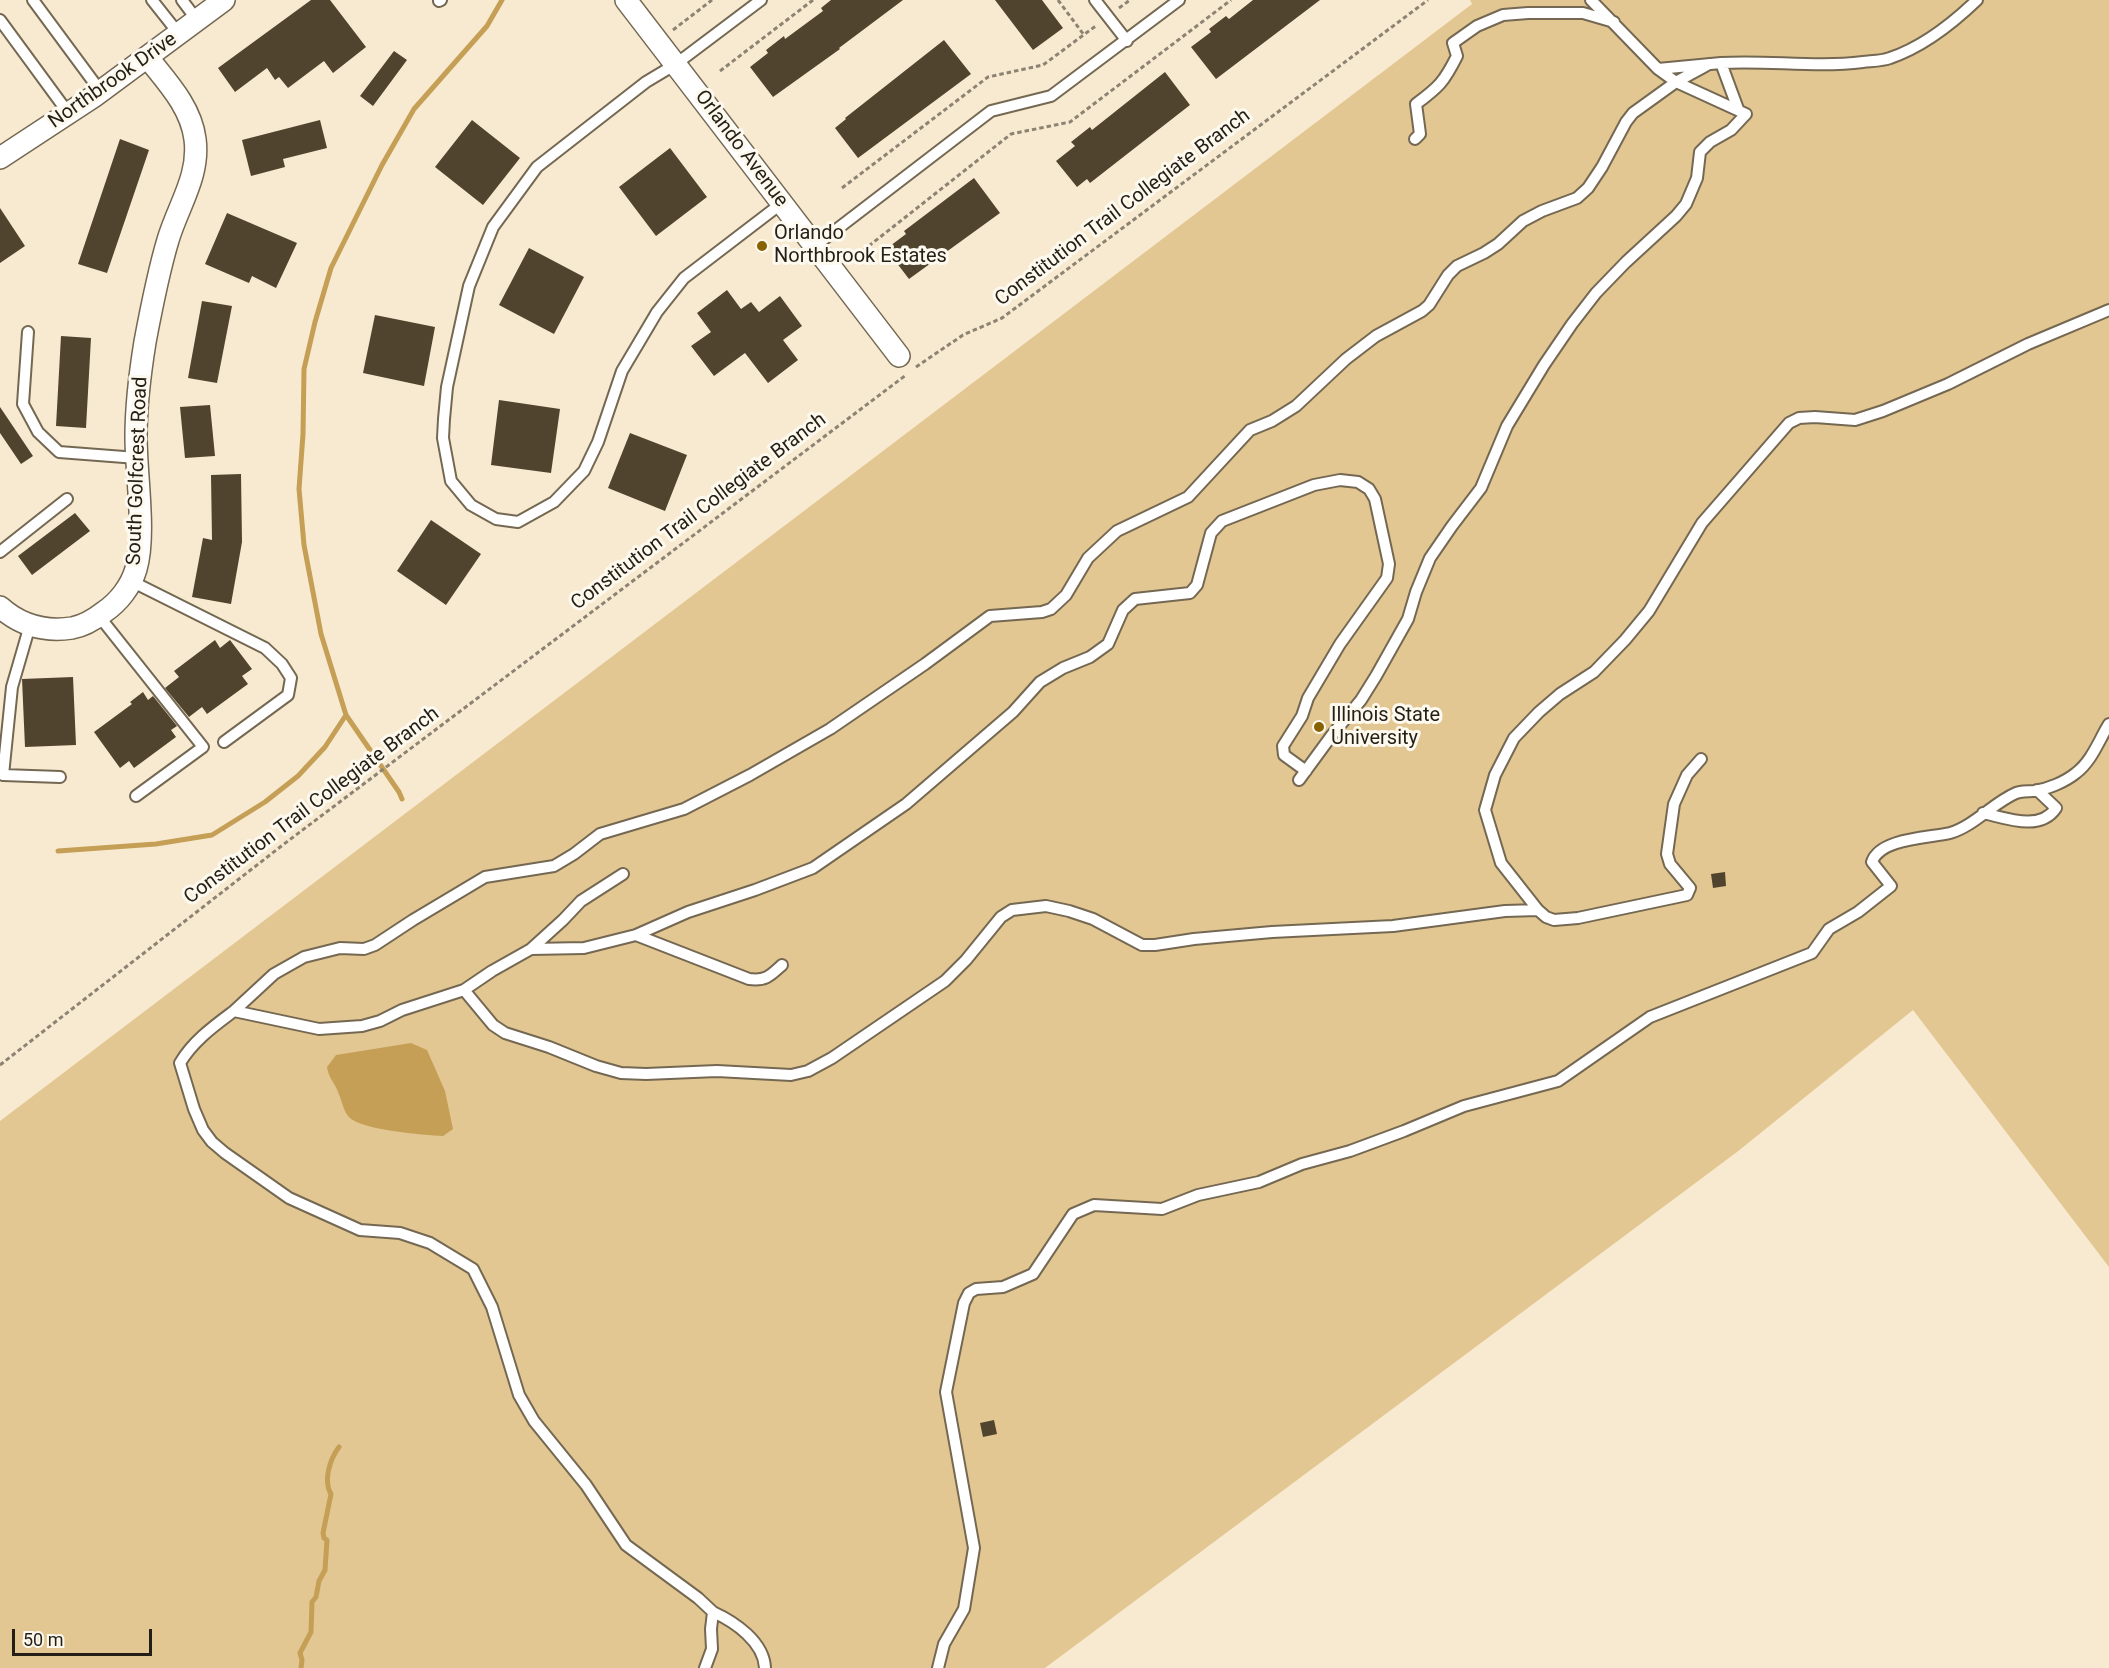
<!DOCTYPE html>
<html>
<head>
<meta charset="utf-8">
<style>
	body { margin:0 }
	#map { position:relative; width:2109px; height:1668px; overflow:hidden; background:#f8ead1; font-family:Roboto,sans-serif }
	canvas { display:block }
	.scale { position:absolute; left:12px; top:1629px; width:140px; height:27px; box-sizing:border-box; border:3px solid #241f16; border-top:0; padding-left:8px; font-size:18px; line-height:21px; white-space:nowrap; color:#241f16; -webkit-text-stroke:4px #fef9ee; paint-order:stroke }
</style>
</head>
<body>
<div id="map">
<canvas width="2109" height="1668"></canvas>
<div class="scale">50 m</div>
</div>
<script>
const context = document.querySelector('canvas').getContext('2d');
context.lineJoin = 'round';
function paint(path, color) {
  context.fillStyle = color;
  context.fill(path, 'evenodd');
}
function trace(path, color, width, dash) {
  context.strokeStyle = color;
  context.lineWidth = width;
  context.lineCap = dash ? 'butt' : 'round';
  context.setLineDash(dash || []);
  context.stroke(path);
}
function label(font, color, halo, rows, align = 'center') {
  context.font = font + ' Roboto,sans-serif';
  context.lineWidth = 6;
  context.setLineDash([]);
  context.textBaseline = 'middle';
  context.strokeStyle = halo;
  context.fillStyle = color;
  for (const [text, x, y, turn = 0] of rows) {
    context.save();
    context.translate(x, y);
    context.rotate((+turn || 0) * Math.PI / 180);
    context.textAlign = isNaN(turn) ? turn : align;
    if (halo) context.strokeText(text, 0, 0);
    context.fillText(text, 0, 0);
    context.restore();
  }
}
const green = new Path2D(`
	M1470 0H2109V1267L1913 1010 1737 1152 1045 1668H0V1121L1472 4Z`);
const water = new Path2D(`
	M411 1043 427 1050 445 1091 453 1129 443 1136C424 1135 360 1130 349 1117 343 1111 342 1100 338 1092 335 1083 328 1077 327 1067L336 1055Z`);
const stream = new Path2D(`
	M346 715 399 792 402 799
	M58 851 156 844 212 835 265 802 298 776 325 747 346 715 321 634 304 545 299 489 303 434 304 369 315 322 331 268 382 165 414 109 487 26 502 0
	M301 1668 302 1660 300 1653 311 1632 312 1602 316 1597 319 1581 325 1570 327 1540 324 1538 323 1533 331 1494C323 1480 330 1459 339 1447`);
const building = new Path2D(`
	M311 0H330L366 47 333 73 324 61 288 88 279 77 275 80 267 68 235 92 218 68Z
	M831 0H903L839 48 840 49 773 97 750 67 768 53 766 50 784 36 785 39 823 11 821 8Z
	M995 0H1042L1063 28 1033 50Z
	M1253 0H1320L1216 79 1191 47 1211 32 1209 29 1226 16 1229 19Z
	M944 40 971 74 858 158 835 128 846 119 845 118Z
	M394 51 407 60 373 106 360 96Z
	M1165 72 1190 105 1090 183 1087 179 1077 187 1056 161 1075 146 1071 142 1090 127 1092 130Z
	M320 120 327 148 283 159 285 167 251 176 242 140Z
	M472 120 520 158 483 205 435 167Z
	M120 139 149 150 107 273 78 264Z
	M670 148 707 197 656 236 619 187Z
	M974 178 1000 213 909 279 886 249 906 234 904 231Z
	M0 208 25 246 0 263Z
	M227 213 297 243 276 288 252 276 249 283 205 264Z
	M529 248 584 277 554 334 499 305Z
	M727 290 741 309 751 302 759 312 780 296 802 326 783 340 798 360 768 383 745 353 714 376 691 346 711 332 697 313Z
	M202 301 232 306 217 383 188 378Z
	M375 315 435 327 424 386 363 373Z
	M61 336 91 338 86 428 56 426Z
	M499 400 560 409 551 473 491 465Z
	M210 405 215 456 185 458 180 407Z
	M0 407 33 456 21 464 0 433Z
	M630 433 687 455 665 511 608 488Z
	M241 474 242 542 231 604 192 597 203 538 212 540 211 475Z
	M75 513 90 531 32 575 18 556Z
	M431 520 481 554 446 605 397 571Z
	M215 640 220 648 230 640 252 669 242 676 248 684 207 714 202 707 189 717 165 688 179 677 174 671Z
	M73 677 76 745 25 747 22 679Z
	M143 692 148 700 153 696 177 726 171 730 176 737 134 768 129 761 120 768 94 732 132 704 130 702Z
	M1725 872 1726 886 1713 888 1711 874Z
	M994 1420 997 1434 983 1437 980 1423Z`);
const path = new Path2D(`
	M1058 0 1084 35
	M1119 8 1130 0
	M673 30 712 0
	M720 71 813 0
	M842 188 988 77 1043 65 1097 25
	M851 260 1011 134 1070 122 1231 0
	M916 367 963 335 1002 318 1428 0
	M0 1065 284 844 906 375`);
const lane = new Path2D(`
	M33 0 101 92
	M152 0 179 34
	M182 0 197 20
	M761 0 676 64 646 82 537 167 493 227 469 286 447 387 444 419 443 438 451 481 471 505 496 519 518 522 554 502 584 471 598 442 622 371 657 312 684 278 782 203
	M1095 0 1127 41
	M439 1 441 0
	M0 20 69 114
	M1721 63C1769 60 1814 68 1863 62 1871 61 1882 61 1890 58 1923 47 1952 24 1977 0
	M1658 69 1721 63 1738 109
	M1415 139 1420 134 1416 104C1439 87 1444 82 1457 56L1453 43 1477 26 1503 15 1528 13H1583L1614 22
	M815 246 991 111 1051 96 1179 0
	M28 332 23 404 38 432 59 452 137 458
	M0 552 67 499
	M131 581 265 648 282 664 291 678 288 695 224 742
	M99 616 203 747 136 796
	M30 625 12 687 3 775 60 777
	M1701 759 1687 775 1674 804 1667 854 1670 864 1690 888 1687 895 1578 918 1554 920 1546 917 1538 910 1501 863 1485 810 1495 775 1514 738 1539 712 1560 694 1594 672 1625 640 1649 611 1702 523 1789 423 1799 418 1815 417 1855 420 1883 411 1948 384 2028 344 2109 310
	M1299 780 1332 735 1361 700 1376 676 1408 619 1416 592 1430 558 1452 526 1481 488 1507 426 1544 365 1572 324 1596 293 1626 262 1676 216 1686 204 1697 178 1700 152 1710 142 1731 130 1746 114 1676 82 1658 69 1591 0
	M1983 813C2006 818 2040 832 2056 808L2037 790
	M636 935 749 979C766 981 770 976 782 965
	M531 949 563 920 581 901 623 874
	M464 990 493 1025 505 1033 549 1047 596 1066 621 1073 646 1074 717 1071 791 1075 808 1071 832 1058 945 981 966 960 1001 917 1012 910 1046 906 1069 911 1093 919 1142 945H1155L1194 939 1272 932 1393 926 1505 911 1538 910
	M234 1011 274 974 304 957 340 948 364 949 375 945 413 920 485 877 554 866 574 854 600 834 684 809 750 775 830 729 925 664 990 616 1042 612 1051 609 1066 595 1088 558 1117 531 1188 497 1250 430 1272 421 1296 406 1346 359 1376 336 1422 311 1429 305 1448 275 1457 266 1484 253 1498 244 1523 221 1542 211 1577 198 1588 188 1602 167 1626 122 1633 113 1676 82 1709 64
	M713 1612C735 1622 764 1642 765 1668
	M705 1668 712 1649 711 1629 713 1612 698 1598 626 1545 586 1485 534 1421 519 1395 492 1307 473 1269 430 1243 400 1233 360 1230 289 1198 225 1153 212 1142 203 1130 194 1109 180 1063C193 1041 214 1026 234 1011L319 1029 362 1026 380 1021 402 1010 464 990 492 971 531 949 584 948 636 935 688 912 755 890 813 868 906 804 1013 712 1040 682 1063 668 1090 657 1108 644 1123 610 1135 599 1190 593 1197 585 1211 533 1222 521 1314 485 1340 480 1358 482 1369 489 1375 499 1389 564 1387 578 1340 644 1308 698 1302 716 1283 746 1284 755 1306 771
	M938 1668 944 1644 964 1609 974 1548 946 1392 964 1303 969 1293 976 1289 1003 1287 1033 1274 1073 1214 1094 1205 1162 1209 1198 1195 1259 1182 1302 1164 1350 1151 1404 1131 1464 1106 1558 1081 1650 1017 1812 953 1829 929 1858 912 1891 886 1872 862C1880 838 1929 838 1950 833 1974 826 1993 803 2016 793 2022 791 2029 791 2034 791 2048 789 2065 782 2076 773 2092 761 2099 740 2109 724`);
const street = new Path2D(`
	M626 0 899 356
	M0 158 93 97 224 0
	M0 607C20 625 45 632 72 628 83 626 95 619 104 612 119 602 131 586 136 569 146 535 136 474 136 437 136 406 140 373 145 342 151 310 159 270 168 240 178 206 200 176 195 139 191 107 167 82 148 58`);
const markers = [
	[762,246,6,"#886200"],
	[1319,727,6,"#886200"]
];
const streetNames = [
	["Northbrook Drive",113,81,-35],
	["Orlando Avenue",741,149,53],
	["Constitution Trail Collegiate Branch",1123,208,-37],
	["South Golfcrest Road",138,471,-88],
	["Constitution Trail Collegiate Branch",699,512,-37],
	["Constitution Trail Collegiate Branch",312,806,-37]
];
const poiNames = [
	["Orlando",774,234],
	["Northbrook Estates",774,257],
	["Illinois State",1331,716],
	["University",1331,739]
];
paint(green, '#e3c792');
paint(water, '#c59f55');
trace(stream, '#c59f55', 5);
paint(building, '#50442f');
trace(lane, '#746852', 14);
trace(street, '#746852', 24);
trace(path, '#8c8372', 3, [4.5, 3]);
trace(lane, '#fff', 10);
trace(street, '#fff', 21);
for (const [x, y, r, color] of markers) {
  const dot = new Path2D();
  dot.arc(x, y, r, 0, 2 * Math.PI);
  context.fillStyle = color;
  context.fill(dot);
  trace(dot, '#fef9ee', 2);
}
label('20px', '#241f16', '#fef9ee', streetNames);
label('20px', '#241f16', '#fef9ee', poiNames, 'left');
</script>
</body>
</html>
